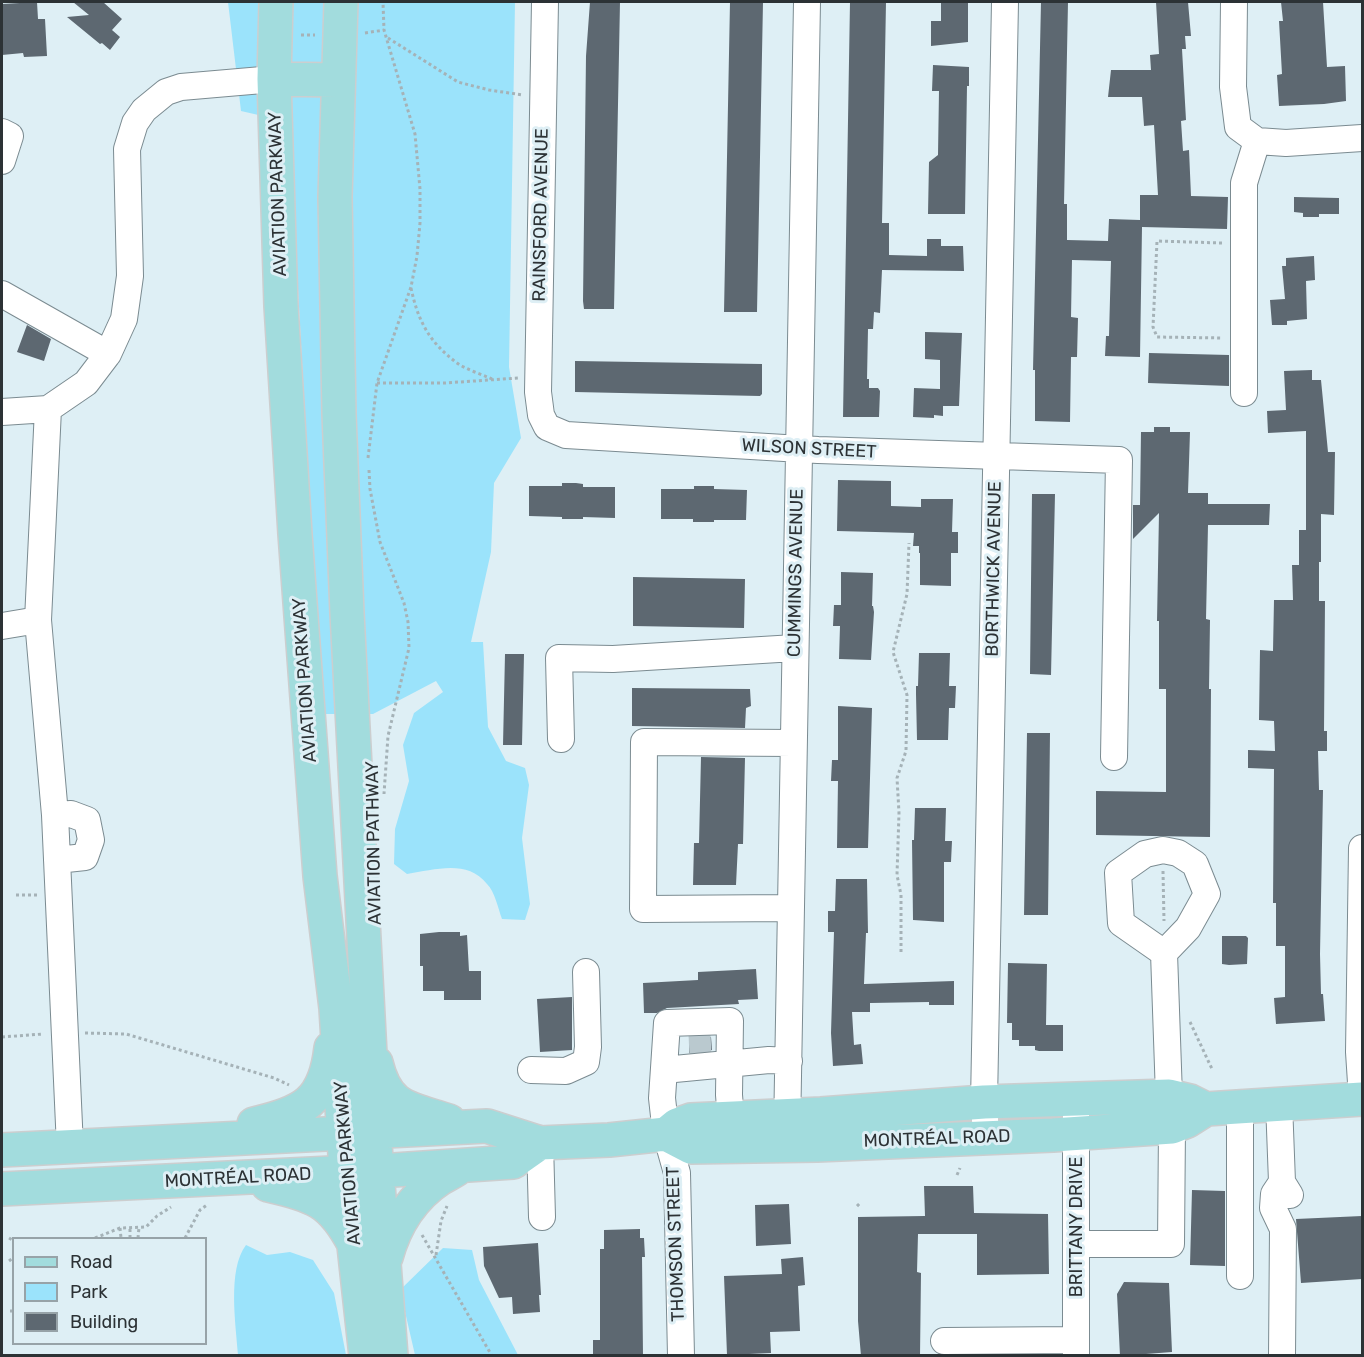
<!DOCTYPE html>
<html>
<head>
<meta charset="utf-8">
<style>
	body { margin:0 }
	#map { position:relative; width:1364px; height:1357px; overflow:hidden; background:#deeff5; font-family:Rubik,sans-serif }
	canvas { display:block }
	.frame { position:absolute; inset:0; border:3px solid #2c3235; pointer-events:none }
	.legend { position:absolute; left:12px; top:1237px; width:195px; height:108px; box-sizing:border-box; background:#deeff5; border:2px solid #97a3a8; margin:0; padding:8px 10px; list-style:none; font-size:18px; color:#2c3235 }
	.legend li { display:flex; align-items:center; gap:12px; height:30px }
	.legend b { width:30px; border:2px solid #97a3a8 }
</style>
</head>
<body>
<div id="map">
<canvas width="1364" height="1357"></canvas>
<div class="frame"></div>
<ul class="legend">
<li><b style="height:8px;background:#a2dcdd"></b>Road</li>
<li><b style="height:16px;background:#9be3fb"></b>Park</li>
<li><b style="height:16px;background:#5d6871"></b>Building</li>
</ul>
</div>
<script>
const context = document.querySelector('canvas').getContext('2d');
context.lineJoin = 'round';
function paint(path, color) {
  context.fillStyle = color;
  context.fill(path, 'evenodd');
}
function trace(path, color, width, dash) {
  context.strokeStyle = color;
  context.lineWidth = width;
  context.lineCap = dash ? 'butt' : 'round';
  context.setLineDash(dash || []);
  context.stroke(path);
}
function label(font, color, halo, rows, align = 'center') {
  context.font = font + ' Rubik,sans-serif';
  context.lineWidth = 6;
  context.setLineDash([]);
  context.textBaseline = 'middle';
  context.strokeStyle = halo;
  context.fillStyle = color;
  for (const [text, x, y, turn = 0] of rows) {
    context.save();
    context.translate(x, y);
    context.rotate((+turn || 0) * Math.PI / 180);
    context.textAlign = isNaN(turn) ? turn : align;
    if (halo) context.strokeText(text, 0, 0);
    context.fillText(text, 0, 0);
    context.restore();
  }
}
const green = new Path2D(`
	M228 2H515L509 367 521 438 494 483 491 552 471 642H483L488 727 506 761 525 768 529 785 522 838 530 904 525 920 502 919C498 908 495 892 487 884 467 859 435 870 407 874L394 864 395 829 409 781 403 745 414 713 443 692 436 681 373 714H323L317 639 289 122 241 111Z
	M246 1245 267 1255 290 1252 313 1260 334 1293 346 1355H238C236 1325 227 1270 246 1245Z
	M443 1248 472 1250 479 1280 518 1355H415L400 1290Z`);
const building = new Path2D(`
	M37 2 38 19H45L47 56 24 57 23 53 2 55V4Z
	M73 2H103L122 19 112 30 120 37 110 50 102 43 100 44 67 17 89 15Z
	M590 2H620L614 309H584L583 301 586 56Z
	M730 2H763L757 312H724Z
	M850 2H886L882 223H889V255L927 256V239H941V246H963L964 271 882 270 880 313 874 312 873 329H868L867 379H869V388H878L880 391 879 417H843Z
	M941 2H968V42L931 46V21H941Z
	M1041 2H1068L1064 204H1067V240L1108 241 1109 219 1140 220V195H1158L1154 125 1144 126 1142 97H1108L1111 70H1151L1150 55 1159 54 1156 2H1188L1191 36H1185L1186 49H1182L1186 120 1181 121 1183 151 1189 150 1191 196 1228 197 1227 229 1142 227 1140 357 1105 356 1106 336H1109L1111 261 1072 260 1071 317 1078 318 1077 357H1071L1070 422 1035 421V370H1033Z
	M1281 2H1323L1327 67 1345 66 1346 101 1324 104 1279 106 1277 75 1282 74 1279 21H1283Z
	M933 65 969 67V86H967L965 214H928L929 162 938 155 939 91H932Z
	M1294 197 1339 198V214H1319V217H1303V213L1294 212Z
	M1314 256 1315 280 1306 281 1307 319 1287 321V325H1272L1270 300 1285 299 1282 266H1286V258Z
	M27 325 51 339 44 361 17 352Z
	M925 332 962 333 959 406H943V416L934 415V418L913 417 914 388 940 389V360L925 359Z
	M1149 353 1229 355V386L1148 383Z
	M575 361 762 364V394L760 396 575 392Z
	M1312 370V380H1321L1328 452H1335L1334 515 1321 514V562H1319V601H1325L1324 731H1327V751H1318L1319 790H1323L1320 954 1321 994H1323L1325 1021 1276 1024 1274 998 1285 997V946H1276V903H1273L1274 769 1248 768V750L1275 751 1274 721 1259 720 1260 650 1273 651 1274 600H1293L1292 565H1299V530H1306V431L1268 433 1267 411 1286 410 1284 371Z
	M1154 427H1170V432H1190L1188 493H1208V504H1270L1269 525H1208L1206 619 1210 620 1209 689H1211L1210 837 1096 835V791L1166 792V689H1159V621H1157L1159 513 1133 539V505H1140L1141 432H1154Z
	M838 480 891 481V506L921 507V499H953L952 532H958V553H951V586L920 585V553H919V546H913L914 533 837 531Z
	M562 483H576L583 484V487H615V518L583 517V519H562V517L529 516V486H562Z
	M694 486H714V489L747 490 746 520H714V522H693V519H661V489H694Z
	M1032 494H1055L1051 675 1030 674Z
	M841 572 873 573 872 606H873L874 612 871 660 839 659 840 626H833L834 605H841Z
	M633 577 745 579 744 628 633 626Z
	M919 653H950L949 686H956L955 708H949L948 740H917L916 694V686H918Z
	M505 654H524L522 745H503Z
	M632 688 750 689 751 706 746 708 745 728 632 726Z
	M838 706 872 708 868 848H837L838 781H831L832 760H838Z
	M1027 733H1050L1048 915H1024Z
	M701 757 745 758 743 844H738L736 885H693L694 843H699Z
	M915 808H946L945 841H952L951 862H944V922L913 920 912 840H914Z
	M836 879H867L868 933H866L864 984 954 981V1005H929V1002L870 1003V1012H852L854 1045 861 1044 863 1064 833 1066 831 1033 834 932H828V911H835Z
	M439 932H460V936L467 935 469 971H481V1000H444V991H423V966H420V934Z
	M1222 936H1246L1248 938 1247 964 1229 965 1222 964Z
	M1008 963 1047 964 1046 1025H1063V1051H1039L1035 1050V1046H1019V1040H1012V1023H1007Z
	M756 969 758 999 738 1000 739 1004 667 1008 657 1013H644L643 983 698 980V972Z
	M572 997V1050L540 1052 537 999Z
	M689 1037H711L712 1050 689 1053Z
	M924 1186H973L974 1213 1048 1214 1049 1274 977 1275V1234H918L917 1272 921 1273 920 1356H861L858 1321V1217L925 1216Z
	M1192 1190 1225 1191V1266L1190 1265Z
	M789 1204 791 1244 756 1246 755 1205Z
	M1362 1216V1279L1301 1283 1296 1219Z
	M640 1229V1238H644L645 1257H642L643 1356H593V1340H600V1249H604V1230Z
	M538 1243 541 1295H539L540 1312 513 1314 512 1297 499 1298 484 1266 483 1247Z
	M803 1257 805 1285 798 1286 800 1331 770 1332 771 1353 727 1355 724 1276 782 1274 781 1259Z
	M1124 1282 1169 1283 1172 1352 1120 1356 1117 1294Z`);
const minorTunnel = new Path2D(`
	M689 1045 711 1044`);
const path = new Path2D(`
	M365 33 384 30
	M301 35H315
	M388 38 458 82 489 90 523 95
	M1222 243 1157 241 1153 327 1157 337 1223 338
	M411 288C418 321 429 342 457 363 467 370 481 374 492 379
	M377 383H445L518 378
	M368 458 377 383 411 287 417 256 420 223V189L415 134 384 30 383 2
	M369 470 370 489 380 542 404 603 408 622 409 648 388 736 384 794
	M1163 871 1164 921
	M16 895H38
	M901 952V895L897 875 899 813 897 778 906 751 907 695 893 652 907 594 909 543
	M1190 1022 1212 1069
	M85 1033 126 1034 274 1078 289 1085
	M2 1037 43 1034
	M957 1175 960 1168
	M857 1204 861 1208
	M120 1228 121 1238
	M422 1235 492 1356
	M9 1238 14 1241
	M95 1238 120 1228 146 1227 157 1216 171 1207
	M130 1238V1227
	M138 1238 139 1227
	M185 1238 200 1210 207 1205
	M436 1255 441 1221 447 1206
	M9 1261 14 1257
	M10 1311H14`);
const minor = new Path2D(`
	M545 2 538 392 541 415 547 427 566 435 818 450 1119 460 1114 757
	M1234 2 1233 87 1238 127 1257 141 1286 143 1362 138
	M2 132 10 136 2 161
	M2 294 108 354
	M1244 393V183L1257 141
	M48 409 38 620 55 815 70 1147
	M2 412 48 409 86 383 108 354 124 319 130 276 127 149 135 123 144 110 166 92 181 87 274 79
	M2 626 38 620
	M561 739 559 658 613 659 795 648
	M55 815 71 814 87 820 91 840 85 857 57 860
	M791 908 643 909 644 742 793 743
	M1164 953 1188 928 1207 894 1195 864 1178 853 1163 850 1145 854 1118 873 1121 923 1164 953 1169 1096
	M531 1070 566 1071 586 1062 588 1047 586 972
	M664 1070 769 1060 789 1061
	M1362 1098 1359 1052 1362 848
	M1279 1103 1282 1182 1290 1195
	M1076 1115V1356
	M787 1132 807 2
	M986 1137 984 1102 1005 2
	M540 1143 542 1217
	M1282 1182 1274 1194 1273 1208 1283 1229 1282 1356
	M1076 1244H1171L1172 1127
	M1240 1276V1106
	M944 1341 1076 1340
	M681 1356 677 1173 666 1134 662 1098 667 1023 730 1021 729 1095 731 1119`);
const major = new Path2D(`
	M276 2 274 79 281 306 295 534 320 876 336 1008 346 1172 366 1356
	M341 2 335 197 339 414 347 613 374 1131 391 1356
	M274 79 337 80
	M376 1063C387 1109 409 1108 449 1121
	M254 1124C303 1113 325 1102 331 1048
	M666 1134 691 1147 817 1145 1053 1135 1172 1127 1187 1121 1206 1109 1362 1099
	M2 1150 487 1126 540 1143 609 1140 666 1134 677 1125 691 1120 821 1114 984 1102 1169 1096 1190 1101 1206 1109
	M268 1185C314 1196 331 1200 354 1244
	M2 1189 394 1170 513 1162 540 1143
	M386 1257C395 1224 412 1197 441 1178 448 1174 455 1171 461 1166`);
const streetNames = [
	["AVIATION PARKWAY",278,194,-92],
	["RAINSFORD AVENUE",541,215,-89],
	["WILSON STREET",809,449,3],
	["BORTHWICK AVENUE",994,569,-89],
	["CUMMINGS AVENUE",796,573,-89],
	["AVIATION PARKWAY",305,680,-94],
	["AVIATION PATHWAY",374,843,-91],
	["MONTRÉAL ROAD",937,1139,-2],
	["AVIATION PARKWAY",348,1163,-95],
	["MONTRÉAL ROAD",238,1178,-3],
	["BRITTANY DRIVE",1077,1227,-90],
	["THOMSON STREET",676,1244,-92]
];
paint(green, '#9be3fb');
paint(building, '#5d6871');
trace(minorTunnel, '#bac9cf', 26, [26, 13]);
trace(minor, '#7b8b91', 28);
trace(major, '#cccecf', 36);
trace(path, '#a5b2b7', 3, [3, 3]);
trace(minor, '#fff', 26);
trace(major, '#a2dcdd', 33);
label('18px', '#2c3235', '#deeff5', streetNames);
</script>
</body>
</html>
